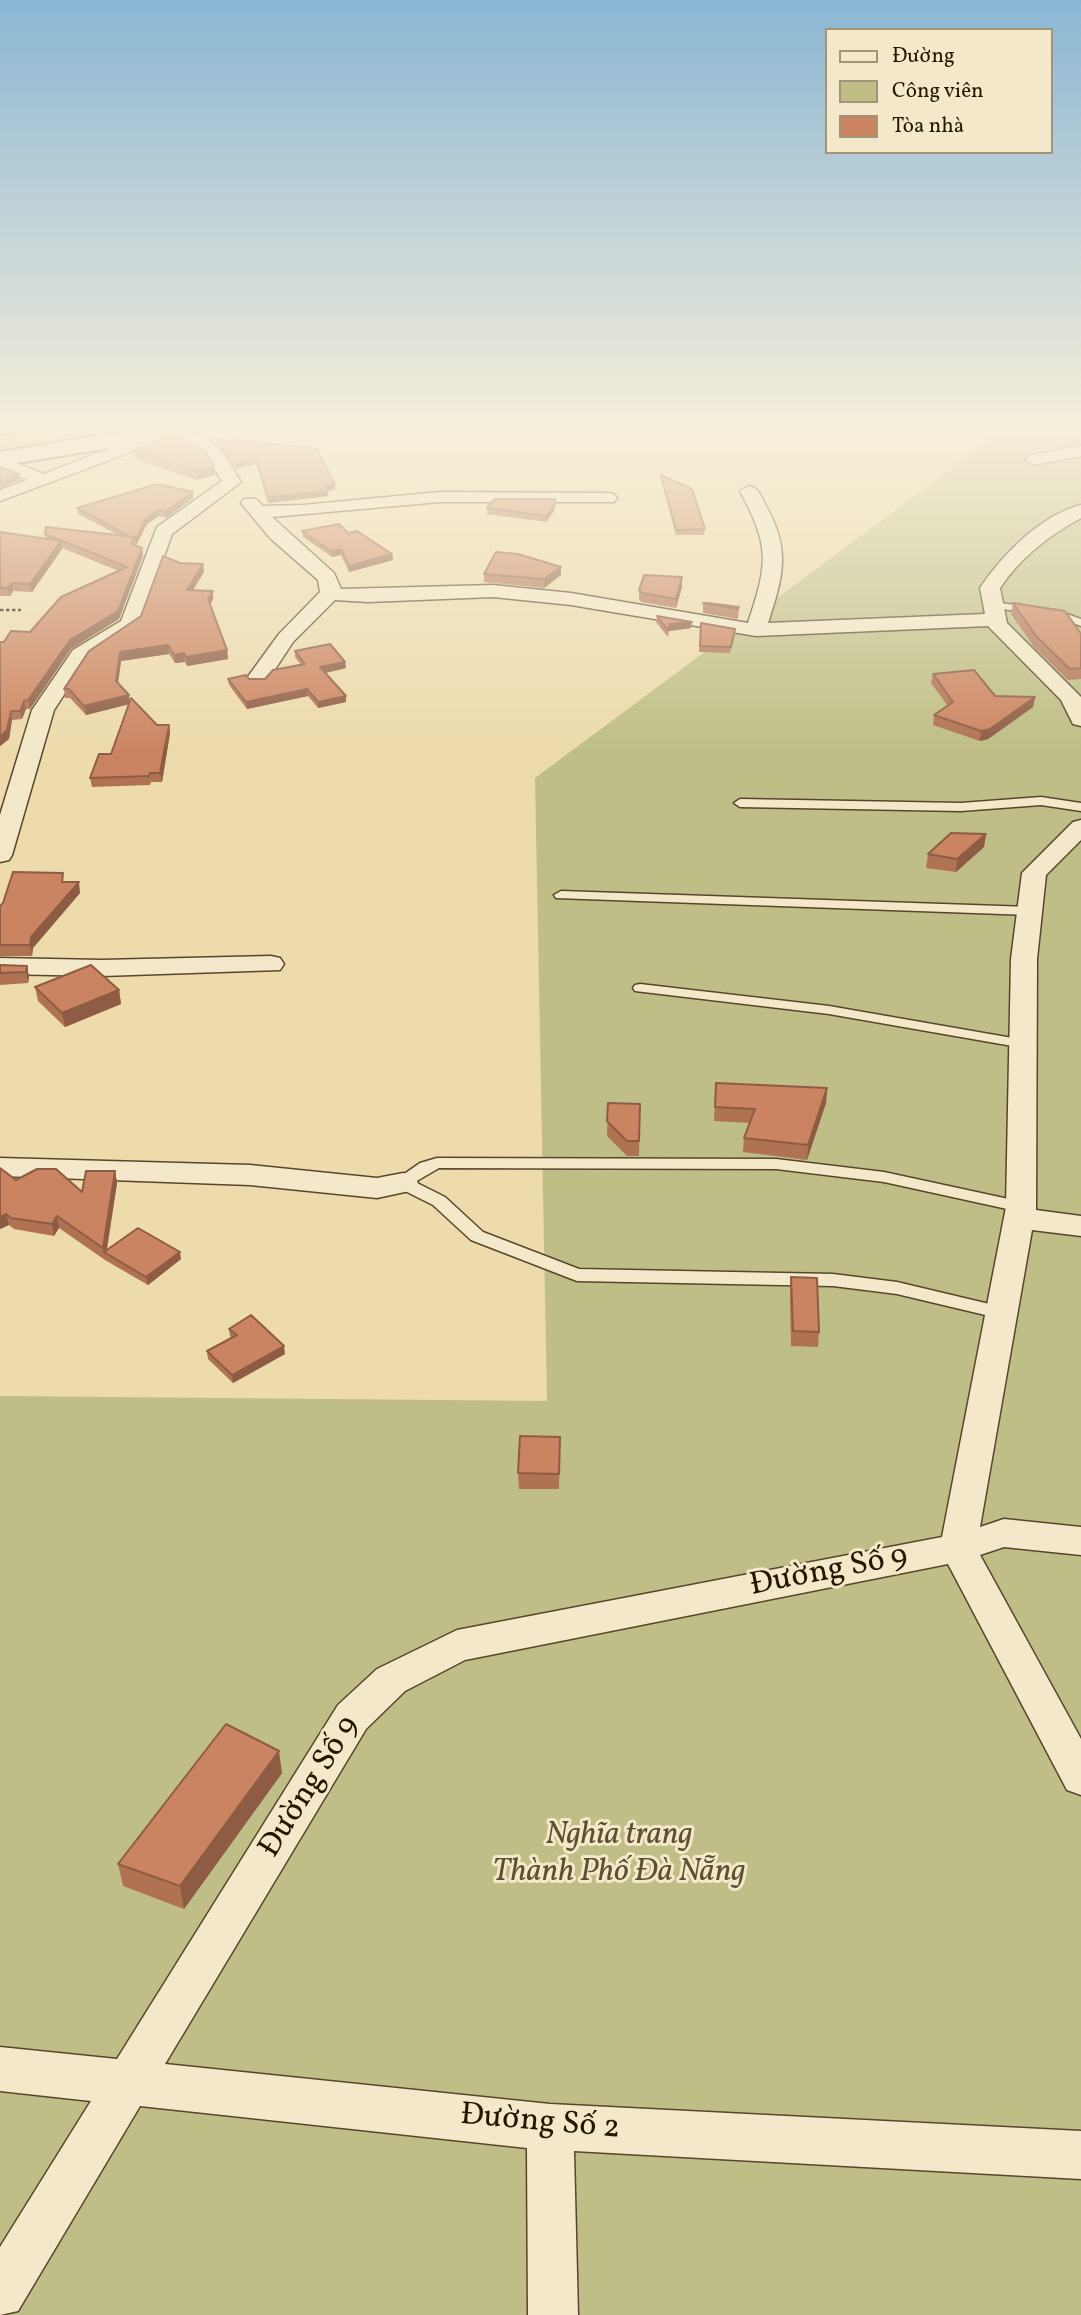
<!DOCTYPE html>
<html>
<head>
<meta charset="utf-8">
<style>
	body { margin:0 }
	#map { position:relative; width:1081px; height:2315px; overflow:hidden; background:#eddbac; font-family:Vollkorn,serif }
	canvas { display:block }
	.legend { position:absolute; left:825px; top:28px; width:228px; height:126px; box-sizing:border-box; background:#f3e8c9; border:2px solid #a19479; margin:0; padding:9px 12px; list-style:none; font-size:21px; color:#271501 }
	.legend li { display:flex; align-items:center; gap:14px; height:35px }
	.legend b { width:35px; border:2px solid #a19479 }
</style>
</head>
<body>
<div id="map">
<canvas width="1081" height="2315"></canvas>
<ul class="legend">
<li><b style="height:9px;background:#f3e8c9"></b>Đường</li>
<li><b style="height:19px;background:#bebe86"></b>Công viên</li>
<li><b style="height:19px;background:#cb8461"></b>Tòa nhà</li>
</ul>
</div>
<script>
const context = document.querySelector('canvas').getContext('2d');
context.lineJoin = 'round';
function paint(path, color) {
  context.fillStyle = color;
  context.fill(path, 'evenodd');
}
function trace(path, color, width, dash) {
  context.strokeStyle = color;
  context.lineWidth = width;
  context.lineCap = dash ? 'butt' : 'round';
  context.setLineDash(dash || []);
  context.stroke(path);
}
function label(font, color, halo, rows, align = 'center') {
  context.font = font + ' Vollkorn,serif';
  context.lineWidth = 6;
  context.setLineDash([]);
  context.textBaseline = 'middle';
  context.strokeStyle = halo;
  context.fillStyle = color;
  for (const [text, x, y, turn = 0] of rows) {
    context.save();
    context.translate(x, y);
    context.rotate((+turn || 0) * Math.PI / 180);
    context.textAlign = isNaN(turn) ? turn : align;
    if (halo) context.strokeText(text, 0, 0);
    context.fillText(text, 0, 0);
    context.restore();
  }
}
const green = new Path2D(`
	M1006 428H1081V2315H0V1396L547 1401 535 778Z`);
const path = new Path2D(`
	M0 610H21`);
const service = new Path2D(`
	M993 602 1059 611 1081 619V626L1057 617 989 607 988 605Z
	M1041 797 1081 803V811L1041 805 961 811 740 807 734 803 740 799 961 803Z
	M561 891 1030 907 1037 911 1030 915 556 898 554 895Z
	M640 984 829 1006 1024 1040 1031 1044 1024 1048 829 1014 635 991 633 988 635 985Z
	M437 1158 776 1159 884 1172 1027 1203 1029 1207 1027 1211 1021 1212 884 1182 776 1169 439 1168 415 1182 445 1197 483 1232 579 1269 833 1274 897 1282 1002 1307 1008 1309 1011 1313 1008 1317 1002 1319 897 1294 833 1286 577 1281 471 1240 433 1205 397 1187 395 1183 397 1179 420 1163Z`);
const minor = new Path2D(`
	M164 428C184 428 210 437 223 454 230 462 235 473 241 482L172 534 140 624 88 658 54 710 12 855 9 860 0 862V815L32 710 73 650 121 621 157 527 222 481 207 456 171 437 0 501V490L27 480 0 468V456L43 474Z
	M1081 446V456L1034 465 1025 460 1028 456Z
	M749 486C759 488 761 497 766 506 791 550 783 577 768 623L985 614 980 588C1003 554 1040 516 1081 505V518C1049 535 1020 558 1000 588L1007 623 1081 697V726L1073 724 1061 700 988 626 756 636 571 605 493 597 368 602 335 600 293 642 266 683H250L247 678 279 634 320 592 318 580 270 538 241 503 244 499H256L263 506 303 505 440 492 608 493 614 494 617 498 614 502H440L272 517 334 573 341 589 493 585 571 593 748 623C768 563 770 547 740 491Z
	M1081 820V840L1046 875 1037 959 1036 1210 1081 1216V1236L1032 1230 980 1527 1004 1519 1081 1527V1555L1004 1547 980 1555 1081 1739V1795L1067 1790 948 1564 465 1660 405 1691 366 1729 165 2064 550 2104 1081 2131V2179L574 2151 578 2315H528L527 2148 140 2106 18 2311 0 2315V2247L91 2101 0 2091V2047L117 2059 338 1705 377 1669 457 1630 942 1537 1006 1207 1011 959 1022 873 1073 822Z
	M271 956 280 958 284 964 280 970 102 976 0 974V958L102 960Z
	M0 1158 250 1165 377 1178 403 1173 414 1176 418 1183 414 1190 377 1198 250 1185 0 1176Z`);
const secondary = new Path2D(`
	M146 428H199L196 433 188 435 0 466V452Z`);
const motorway = new Path2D(`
	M47 428H99L96 433 88 435 0 450V436Z`);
const wall = new Path2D(`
	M217 439 335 484V490H327L328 496 268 503 256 464 236 469 217 444Z
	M134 450 215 475 197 480 135 459Z
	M661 475 705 529 704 535H676L661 481Z
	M193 492V498L166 518 159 516 147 524 136 546 142 548 143 556 119 619 71 649 30 709H26L22 719 12 720 9 739 0 746V642H4L30 632 119 571 62 548V549L32 592 13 591 10 596H0V532L45 539V534L118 535 78 514 77 508Z
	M555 499 554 511 546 522 487 514V508Z
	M302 531 348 533 392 554 393 560 349 572 341 555 332 557 303 537Z
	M204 572 193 590 213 591V599L210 605 227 650 228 659 187 666 185 662 175 663 169 654 121 661 118 684 130 702 157 725H169L170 733 162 782H151L150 785 92 787 90 778 111 754 129 704 86 715 70 698H65L64 689 141 616Z
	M484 574 561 575 544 588 484 582Z
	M682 587 676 608 641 602 639 599V590Z
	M703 603 739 607 738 619 703 613Z
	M1013 603 1081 634V679L1068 680 1034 647 1011 614Z
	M657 616 691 628 669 631 668 637 656 622Z
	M701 623 735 629 730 653 699 652Z
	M295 651 345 662 346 668 325 673 346 702 318 708 308 696 247 709 229 685 228 679H265L301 665 295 657Z
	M933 674 995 696 1035 697 1033 707 988 739 980 741 933 725 934 715 948 706 931 683Z
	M986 834 984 847 956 872 926 868 928 854Z
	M64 882 80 893 33 948 32 956H0V906Z
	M0 965 27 966 29 977 28 983 0 985Z
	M35 987 119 990 121 1004 65 1027 38 1001Z
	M716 1083 827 1088 826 1103 807 1160 743 1152 744 1138 749 1123 714 1121Z
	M608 1103 640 1104 639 1156H627L607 1136Z
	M115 1171 117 1183 107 1250 181 1259 148 1285 105 1260 59 1228 54 1236 14 1229 9 1225 0 1229 16 1180 82 1192Z
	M791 1277 819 1332 818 1347 791 1346 790 1293Z
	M229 1329 285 1354 233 1383 208 1359 207 1351 232 1338 230 1336Z
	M560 1437 559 1489H519L518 1473Z
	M282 1773 184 1909 123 1886 118 1864Z`);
const shadedWall = new Path2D(`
	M256 458V464L236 469V464Z
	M214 466 215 475 197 480 196 470Z
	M19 474 20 480 0 488V482Z
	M335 484V490L326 491 325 485Z
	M328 491V496L268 503V497Z
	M193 492V498L166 518 165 512Z
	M555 505 554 511 546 522V516Z
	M158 510 159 516 147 524 136 545V539L146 518Z
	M61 541 62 549 32 592 30 584Z
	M142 548 143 556 119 619 71 649 30 709 28 700 70 640Z
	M341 549V555L332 557 331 551Z
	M392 554 393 560 349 572V566Z
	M203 564 204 572 188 598 187 590Z
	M561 567V575L544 588V579Z
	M682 577V587L676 608V599Z
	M12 583 13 591 10 596 8 588Z
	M213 591V599L209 607 208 599Z
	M692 622 691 628 669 631 668 637 670 624Z
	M168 645 169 654 121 661 117 690 116 681 120 652Z
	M227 650 228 659 187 666 186 657Z
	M184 653 185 662 175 663 174 655Z
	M345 662 346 668 321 674 320 667Z
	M307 689 308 696 247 709 246 702Z
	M129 695 130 704 86 715 84 706Z
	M346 696V702L318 708V702Z
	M1035 697 1033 707 988 739 980 741 981 731Z
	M24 701 26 709 22 719 20 711Z
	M11 711 12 720 9 739 0 746V736Z
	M169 725 170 733 162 782 160 773Z
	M986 834 984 847 956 872 957 859Z
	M79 882 80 893 33 948 32 956 30 945 31 937Z
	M27 966 29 977 28 983 26 972Z
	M119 990 121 1004 65 1027 62 1013Z
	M827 1088 826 1103 807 1160 808 1145Z
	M115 1171 117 1183 106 1253 104 1252 105 1260 103 1248Z
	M6 1214 9 1225 0 1229V1217Z
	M57 1216 59 1228 54 1236 52 1224Z
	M180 1252 181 1259 148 1285 146 1277Z
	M284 1346 285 1354 233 1383 232 1375Z
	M279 1751 282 1773 184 1909 180 1886Z`);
const building = new Path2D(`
	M174 434 204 449 214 466 196 470 134 450Z
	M217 439 316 448 335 484 325 485 328 491 268 497 256 458 236 464Z
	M0 467 19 474 0 482Z
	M661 475 692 489 705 529 676 530Z
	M157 484 193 492 165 512 158 510 146 518 136 539 135 538V537H131L77 508Z
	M495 499H555V505L546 516 487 508Z
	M339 524 348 533 357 531 392 554 349 566 341 549 331 551 302 531Z
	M46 527 135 537 132 544 142 548 118 611 70 640 28 700 24 701 20 711H11L7 730 0 736V642H4L11 631 30 632 61 597 127 567 45 534Z
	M0 532 61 541 30 584 12 583 8 588H0Z
	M496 552 518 554 561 567 544 579 484 574Z
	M163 556 180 563 203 564 187 590 213 591 208 599 227 650 186 657 184 653 174 655 168 645 120 652 116 681 129 695 84 706 69 689H64L89 651 141 616Z
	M644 575 682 577 676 599 642 593 639 590Z
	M703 603H707L739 607 738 609Z
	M1013 603 1065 611 1081 634V668L1070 669 1036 636Z
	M657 616 692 622 670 624 668 630Z
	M701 623 735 629 731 647 700 646Z
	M330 644 345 662 320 667 346 696 318 702 307 689 246 702 228 679 246 675 249 679H265L273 670 305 664 295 651Z
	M974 670 995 696 1035 697 990 729 981 731 934 715 953 702 933 674Z
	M131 698 157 725H169L160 773H150L149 776 90 778 99 754H111Z
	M951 833 986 834 957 859 928 854Z
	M13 872 63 873 62 882H79L31 937 30 945H0V906L3 903Z
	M0 965 27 966 26 972 0 973Z
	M91 965 119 990 62 1013 35 987Z
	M716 1083 827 1088 808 1145 744 1138 755 1109 715 1107Z
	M608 1103 640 1104 639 1141H627L607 1121Z
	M0 1168 16 1180 37 1169H56L82 1192 86 1171H115L103 1248 57 1216 52 1224 11 1218 6 1214 0 1217Z
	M138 1228 180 1252 146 1277 104 1252Z
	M791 1277 817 1278 819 1332 793 1331Z
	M251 1315 284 1346 232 1375 207 1351 237 1335 229 1329Z
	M520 1436 560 1437 559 1474 518 1473Z
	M226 1724 279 1751 180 1886 118 1864Z`);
const nearStreetnames = [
	["Đường Số 9",829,1573,-11],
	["Đường Số 9",311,1788,-58],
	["Đường Số 2",540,2124,5]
];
const nearParknames = [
	["Nghĩa trang",619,1837],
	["Thành Phố Đà Nẵng",619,1874]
];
paint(green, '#bebe86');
trace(service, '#58462c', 3);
trace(minor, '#58462c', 3);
trace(secondary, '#271501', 4);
trace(motorway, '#271501', 4);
trace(path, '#271501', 2.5, [3.5, 2.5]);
paint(service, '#f3e8c9');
paint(minor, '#f3e8c9');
paint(secondary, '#f3e8c9');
paint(motorway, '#e6be76');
paint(wall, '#af7253');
paint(shadedWall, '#8e5c44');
paint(building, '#cb8461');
trace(building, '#8e5c44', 2);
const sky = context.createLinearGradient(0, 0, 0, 752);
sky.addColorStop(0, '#8ab6d4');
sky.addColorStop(0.57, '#f7efda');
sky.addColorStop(1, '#f7efda00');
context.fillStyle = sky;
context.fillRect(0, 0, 1081, 752);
label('32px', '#271501', '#f3e8c9', nearStreetnames);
label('italic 32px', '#5c5030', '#f3e8c9', nearParknames);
</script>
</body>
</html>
